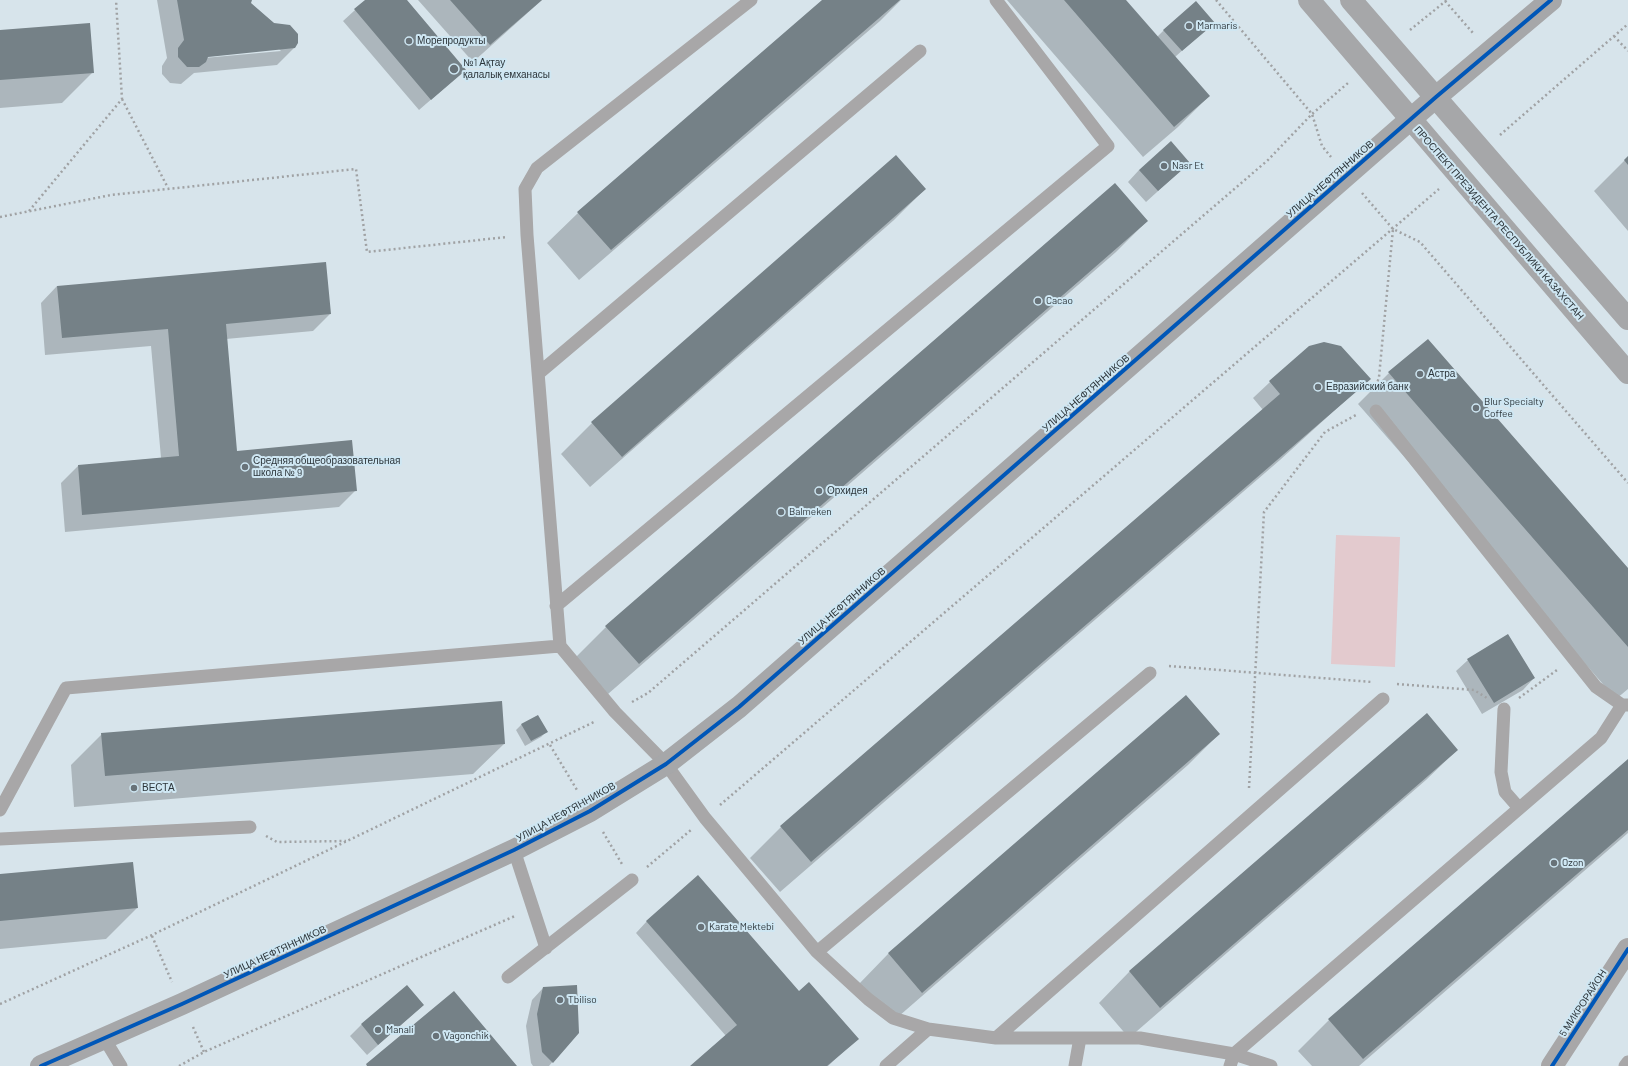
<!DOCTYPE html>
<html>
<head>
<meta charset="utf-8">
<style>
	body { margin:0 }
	canvas { display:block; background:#d7e4eb }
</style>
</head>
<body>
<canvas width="1628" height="1066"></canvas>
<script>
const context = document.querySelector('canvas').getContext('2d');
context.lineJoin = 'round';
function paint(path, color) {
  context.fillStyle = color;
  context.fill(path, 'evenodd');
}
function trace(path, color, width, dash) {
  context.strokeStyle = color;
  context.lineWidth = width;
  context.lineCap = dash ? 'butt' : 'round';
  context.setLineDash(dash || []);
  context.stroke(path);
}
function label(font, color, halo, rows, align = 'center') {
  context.font = font + ' Barlow,sans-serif';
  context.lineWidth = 4;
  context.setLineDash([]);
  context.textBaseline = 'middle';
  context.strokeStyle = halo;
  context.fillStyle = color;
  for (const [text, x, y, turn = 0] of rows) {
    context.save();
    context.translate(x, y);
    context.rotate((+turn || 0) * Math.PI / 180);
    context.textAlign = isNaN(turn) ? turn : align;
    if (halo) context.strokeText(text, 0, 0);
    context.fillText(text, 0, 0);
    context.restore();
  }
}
const green = new Path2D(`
	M1336 535 1400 537 1395 667 1331 664Z`);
const shadow = new Path2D(`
	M157 0H251L249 4 274 23 294 48 277 65 194 73 181 84 170 83 162 74V66L167 58ZM279 49 281 51 204 58 203 56Z
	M366 0H406L465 70 419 110 343 21Z
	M418 0H542L473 62Z
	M824 0H901L880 21 579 280 547 243 578 213Z
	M1007 0H1125L1157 37 1164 30 1213 23 1175 57 1209 96 1178 127 1143 157Z
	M0 31 93 72 62 103 0 108Z
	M896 156 925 189 894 220 590 487 561 454 592 423Z
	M1628 157V231L1594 191Z
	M1189 163 1146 202 1128 182 1139 170Z
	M1147 221 1116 252 608 694 576 657 606 627Z
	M57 286 330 314 313 331 226 339 236 452 356 490 339 507 65 532 61 483 78 466 161 458 151 346 45 355 41 303Z
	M1389 373 1628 570V689L1616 699 1358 404Z
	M1369 379 1280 460 780 892 750 858 781 827 1263 410 1253 398 1270 382Z
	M1508 635 1534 678 1523 690 1482 714 1456 671 1468 660Z
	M1186 696 1219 734 1188 765 891 1023 858 985 888 954Z
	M1427 715 1457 750 1426 780 1129 1038 1099 1003 1129 972Z
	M537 716 546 732 541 737 525 746 516 730 521 725Z
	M102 734 504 744 473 774 74 807 71 765Z
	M1628 761V833L1359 1066H1312L1298 1051 1329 1020Z
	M0 875 137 908 106 939 0 949Z
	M647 921 799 992 857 1039 828 1066H691L726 1036 636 933Z
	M543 988 578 1032 549 1066H533L531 1063 526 1026 532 1000Z
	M423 1005 367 1055 350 1036 361 1025Z`);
const building = new Path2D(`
	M177 0H252L251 3 274 23 290 25 298 34V43L295 48 208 57 206 62 199 67H187L178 57V48L184 40Z
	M365 0H407L466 70 431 100 354 9Z
	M450 0H542L490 45Z
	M822 0H900L611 250 577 212Z
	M1064 0H1126L1210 96 1174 127Z
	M1196 1 1215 23 1182 51 1163 30Z
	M90 23 94 73 0 80V30Z
	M1171 141 1190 163 1158 191 1139 170Z
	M896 155 926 189 622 457 591 422Z
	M1628 156V165L1624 160Z
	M1115 183 1148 221 639 664 605 626Z
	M326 262 331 314 226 324 237 451 352 440 357 491 82 515 78 465 179 456 168 329 62 338 57 286Z
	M1428 339 1628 568V647L1388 372Z
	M1324 342 1341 346 1371 379 811 862 780 826 1280 394 1269 381 1309 346Z
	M1508 634 1535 678 1494 703 1467 659Z
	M1186 695 1220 734 922 993 888 953Z
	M502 701 505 744 105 776 101 733Z
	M1427 713 1458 750 1160 1008 1129 971Z
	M538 715 548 732 531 741 521 724Z
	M1628 759V830L1363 1059 1328 1019Z
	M133 862 138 908 0 921V874Z
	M698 875 799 991 809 982 859 1039 827 1066H690L737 1025 646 921Z
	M407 985 424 1005 378 1045 361 1024Z
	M577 985 579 1033 553 1063 542 1052 537 1014 543 987Z
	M454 991 517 1066H367L366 1064Z`);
const path = new Path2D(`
	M1216 0 1312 114 1322 146 1331 157
	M1445 1 1473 33
	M1410 30 1447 0
	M1614 36 1628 51
	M122 99 168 188
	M1500 135 1628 24
	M1362 193 1393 229 1420 242 1628 483
	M29 211 122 99 116 0
	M0 217 111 195 356 169 367 252 507 237
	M1375 391 1379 377 1393 229
	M1169 666 1372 682
	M1397 684 1474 690 1487 698
	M1519 698 1557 670
	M632 702 648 693 1268 160 1312 114 1348 83
	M550 745 577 790
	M1249 788 1264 512 1325 432 1356 415
	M720 805 1439 189
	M603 832 622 864
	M266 836 277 842 346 841
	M647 867 691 830
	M152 936 172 982
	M0 1004 152 935 596 721
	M193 1027 204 1052
	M179 1066 204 1052 515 916`);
const lane = new Path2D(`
	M751 0 537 168 525 189 527 235 560 646 615 712 666 764 705 818 817 952 868 999 893 1018 928 1029 996 1038H1140L1234 1054 1271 1066
	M539 373 920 51
	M1376 411 1596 687 1622 705H1628
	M556 606 1108 146 996 0
	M1504 709 1501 772 1505 792 1519 808
	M0 810 66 688 560 646
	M0 839 250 827
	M514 850 546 948
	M817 952 1150 673
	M508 977 632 880
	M104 1038 121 1066
	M996 1038 1383 699
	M886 1066 928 1029
	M1075 1066 1080 1038
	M1230 1066 1234 1054 1601 738 1622 705
	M1625 1066 1628 1062`);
const street = new Path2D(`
	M1552 1066 1628 949`);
const secondary = new Path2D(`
	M1309 0 1628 373
	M1351 0 1628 319
	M41 1066 182 1004 514 850 590 811 666 764 739 707 1436 97 1551 0`);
const cycleway = new Path2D(`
	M41 1066 182 1004 514 850 590 811 666 764 739 707 1436 97 1551 0
	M1552 1066 1628 949`);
const markers = [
	[1189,26,4,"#687278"],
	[409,41,4,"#687278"],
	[454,69,5,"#687278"],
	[1164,166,4,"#687278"],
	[1038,301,4,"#687278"],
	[1420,374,4,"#687278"],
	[1318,387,4,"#687278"],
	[1476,408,4,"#687278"],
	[245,467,4,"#687278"],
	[819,491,4,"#687278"],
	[781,512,4,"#687278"],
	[134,788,4,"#687278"],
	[1554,863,4,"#687278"],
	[701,927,4,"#687278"],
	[560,1000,4,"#687278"],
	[378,1030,4,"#687278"],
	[436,1036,4,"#687278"]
];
const poiNames = [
	["Marmaris",1197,26],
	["Морепродукты",417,41],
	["№1 Ақтау",463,63],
	["қалалық емханасы",463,75],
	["Nasr Et",1172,166],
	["Cacao",1046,301],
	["Астра",1428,374],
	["Евразийский банк",1326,387],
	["Blur Specialty",1484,402],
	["Coffee",1484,414],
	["Средняя общеобразовательная",253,461],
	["школа № 9",253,473],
	["Орхидея",827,491],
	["Balmeken",789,512],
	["ВЕСТА",142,788],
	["Ozon",1562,863],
	["Karate Mektebi",709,927],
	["Tbiliso",568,1000],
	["Manali",386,1030],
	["Vagonchik",444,1036]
];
const streetNames = [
	["УЛИЦА НЕФТЯННИКОВ",1330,179,-41],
	["ПРОСПЕКТ ПРЕЗИДЕНТА РЕСПУБЛИКИ КАЗАХСТАН",1499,223,49],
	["УЛИЦА НЕФТЯННИКОВ",1086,393,-41],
	["УЛИЦА НЕФТЯННИКОВ",842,606,-41],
	["УЛИЦА НЕФТЯННИКОВ",566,812,-29],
	["УЛИЦА НЕФТЯННИКОВ",275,952,-25],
	["5 МИКРОРАЙОН",1583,1003,-57]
];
paint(green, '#e3cace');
paint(shadow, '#0003');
paint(building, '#758187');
trace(path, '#a0a2a4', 2.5, [2, 3]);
trace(lane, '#a8a7a8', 13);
trace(street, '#a8a7a8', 22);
trace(secondary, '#a6a7a9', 22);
trace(cycleway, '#0057b8', 4);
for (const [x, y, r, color] of markers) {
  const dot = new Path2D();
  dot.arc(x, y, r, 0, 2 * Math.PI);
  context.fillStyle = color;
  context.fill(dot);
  trace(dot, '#cfe7f3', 1.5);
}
label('10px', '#2c353a', '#cfe7f3', poiNames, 'left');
label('10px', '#2c353a', '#cfe7f3', streetNames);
</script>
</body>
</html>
